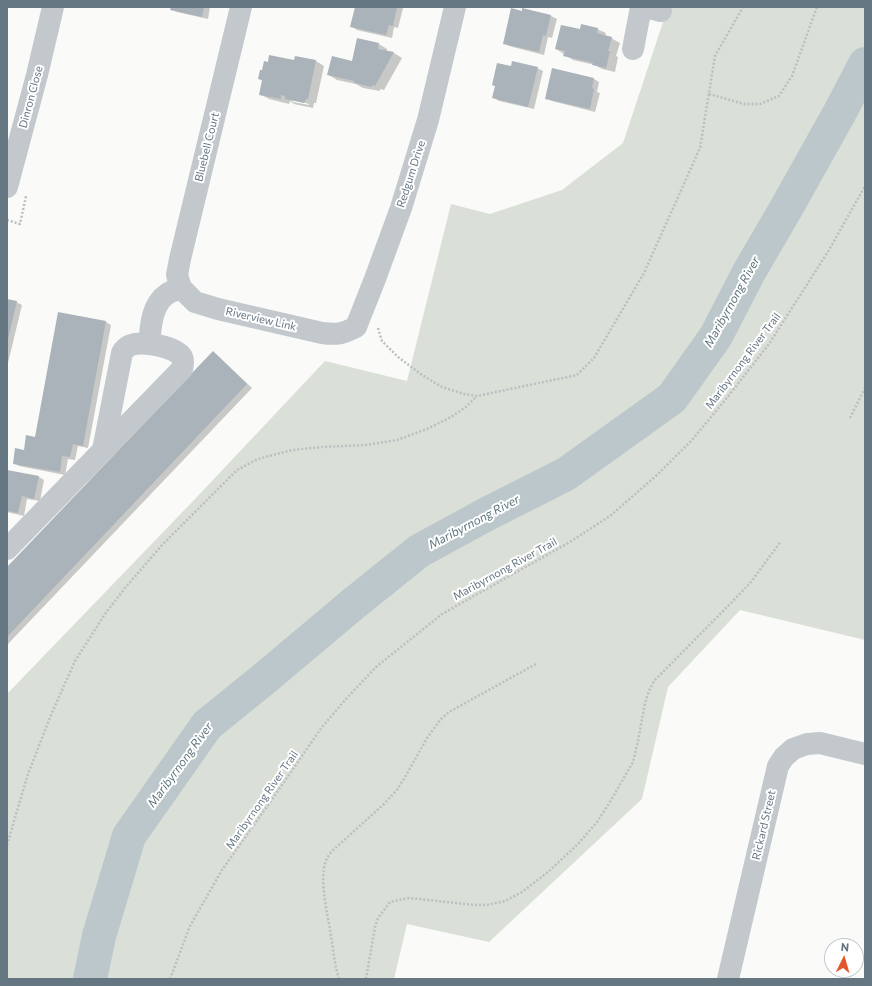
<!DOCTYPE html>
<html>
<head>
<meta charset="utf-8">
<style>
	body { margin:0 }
	#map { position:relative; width:872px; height:986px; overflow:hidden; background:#fafaf8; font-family:Commissioner,sans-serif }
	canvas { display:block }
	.frame { position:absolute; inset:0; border:8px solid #657683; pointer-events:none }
	.north { position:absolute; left:824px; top:938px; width:40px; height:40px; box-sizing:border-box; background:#fff; border:1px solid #c1c8cd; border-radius:50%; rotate:5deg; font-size:11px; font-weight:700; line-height:16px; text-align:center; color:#657683 }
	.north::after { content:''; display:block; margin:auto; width:14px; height:18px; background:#e4572e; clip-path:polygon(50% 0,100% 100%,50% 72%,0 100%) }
</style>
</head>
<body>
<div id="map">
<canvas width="872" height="986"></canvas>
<div class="frame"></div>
<div class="north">N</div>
</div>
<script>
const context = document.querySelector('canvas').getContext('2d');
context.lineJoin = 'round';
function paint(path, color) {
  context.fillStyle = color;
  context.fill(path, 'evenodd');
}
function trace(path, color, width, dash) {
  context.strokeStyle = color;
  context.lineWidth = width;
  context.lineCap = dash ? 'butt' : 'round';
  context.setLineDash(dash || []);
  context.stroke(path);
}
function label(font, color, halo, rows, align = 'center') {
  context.font = font + ' Commissioner,sans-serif';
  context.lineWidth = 4;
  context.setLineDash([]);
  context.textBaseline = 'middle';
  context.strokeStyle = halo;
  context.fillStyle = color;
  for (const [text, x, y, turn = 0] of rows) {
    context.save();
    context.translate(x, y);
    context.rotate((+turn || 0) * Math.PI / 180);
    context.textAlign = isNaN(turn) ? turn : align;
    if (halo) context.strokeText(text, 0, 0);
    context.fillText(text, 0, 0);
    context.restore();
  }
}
const green = new Path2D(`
	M668 7H865V640L740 610 668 687 642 799 489 942 407 924 394 979H7V694L196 498 325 361 407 381 451 204 490 214 562 190 623 143Z`);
const shadow = new Path2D(`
	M172 7H210L208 19 177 12 171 9Z
	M356 7H401L403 8 398 28 394 27 392 38 357 30 351 26Z
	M523 10 551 16 557 19 552 38 548 37 544 55 509 46 504 43Z
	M597 29 606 33 605 36 611 38 620 43 616 56 618 57 615 72 602 69 595 65 573 60 556 49 581 30Z
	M379 44 387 49V52L394 53 402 58 384 90 380 89V91L363 88 356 84 337 80 329 75 353 62Z
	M296 57 316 61 324 66 316 103H314L313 108 294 104 290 101 289 104 269 99 260 94 263 81 259 79 269 63 295 61ZM290 99 309 104V105L293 102Z
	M512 67 537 68 543 71 534 109 499 101 494 98 496 87 493 85Z
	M594 79 599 82 597 92 600 93 595 112 552 101 546 98Z
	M7 300 16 302 22 305 7 367Z
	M106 322 111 325 88 448 78 446 75 460 68 459 65 475 19 466 14 463 36 438Z
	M213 352 218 356 252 388 7 645V569Z
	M7 471 39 477 44 480 40 501 27 499 24 516 7 512Z`);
const river = new Path2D(`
	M90 979 99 936 129 836 207 725 265 678 353 604 419 551 485 515 566 474 672 398 716 336 749 272 788 205 840 112 865 64`);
const building = new Path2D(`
	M171 7H204L202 17 170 10Z
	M355 7H397L393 26 389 25 386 35 350 27Z
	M511 8 522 11V8L551 15 546 36 543 35 539 52 503 44Z
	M581 24 598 28 597 33 612 37 608 51H610L606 68 592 65 593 63 563 56 565 51 555 49 561 25 580 29Z
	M357 38 379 43 378 49 394 52 375 86 372 85V87L354 83V81L327 75 332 56 352 61Z
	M269 55 294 60 295 56 316 60 308 99H306L304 103 285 99V96L281 95V99L259 95 262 80 258 79 260 70H262L264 61 268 62Z
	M512 61 538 67 528 107 492 98 495 86 492 85 497 63 511 66Z
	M552 68 594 78 592 88 594 89 590 109 545 99Z
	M7 299 17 301 8 339H7Z
	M58 312 106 321 83 446 73 444 70 457 62 456 60 472 13 464 15 448 24 450 26 435 35 437Z
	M213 351 247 384 7 637V567Z
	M7 470 39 476 34 499 22 496 18 513 7 511Z`);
const path = new Path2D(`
	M709 94 744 104H760L779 96 792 76 817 7
	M7 220 20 224 26 196
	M378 328 382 341 398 357 422 375 442 387 464 394 477 396 577 375 594 358 644 273 700 148 715 56 743 7
	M850 418 865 388
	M7 845 28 774 51 715 75 661 105 614 125 588 163 544 237 470 258 459 292 450 322 447 366 445 397 440 427 429 451 417 466 407 477 396
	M170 979 190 926 222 870 273 798 322 727 346 699 376 667 442 614 570 542 610 516 656 476 692 440 726 399 769 344 829 250 865 186
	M339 979C334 963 333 946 330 930 327 911 321 887 324 868 325 861 328 856 332 851L384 804 397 790 408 772 427 738 441 719 449 712 536 664
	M366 979 375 927 378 918 390 902 409 898 475 905H487L505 901 522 892 548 872 578 844 597 822 610 802 633 762 638 741 645 703 649 691 654 681 732 602 751 582 781 541`);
const minor = new Path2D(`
	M241 7 180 259 177 275 181 288 195 302 218 309 322 333C337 335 342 334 356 327L375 279 401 208 428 120 455 7
	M646 7 661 11
	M633 49 641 7
	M7 187 37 75 53 7
	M149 343C151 327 151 305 167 294 171 291 177 290 181 288
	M7 549 182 369C183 364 184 361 182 357 175 346 142 341 131 345 126 347 124 349 122 353L103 450
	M728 979 778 766 784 757 793 749 807 744 820 743 865 754`);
const streetNames = [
	["Dinron Close",31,97,-75],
	["Bluebell Court",207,147,-76],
	["Redgum Drive",411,174,-72],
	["Riverview Link",261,319,13],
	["Maribyrnong River Trail",743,361,-53],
	["Maribyrnong River Trail",505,569,-29],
	["Maribyrnong River Trail",262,800,-55],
	["Rickard Street",764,825,-77]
];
const waterNames = [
	["Maribyrnong River",732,302,-61],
	["Maribyrnong River",474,522,-28],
	["Maribyrnong River",180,765,-54]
];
paint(green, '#dadfd7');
paint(shadow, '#0003');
trace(river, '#bbc7cb', 34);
paint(building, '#aab3b9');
trace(path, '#bbbfc2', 2.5, [2, 2]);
trace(minor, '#c3c8cc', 22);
label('11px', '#657683', '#fff', streetNames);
label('italic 12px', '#60757c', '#fff', waterNames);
</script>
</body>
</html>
